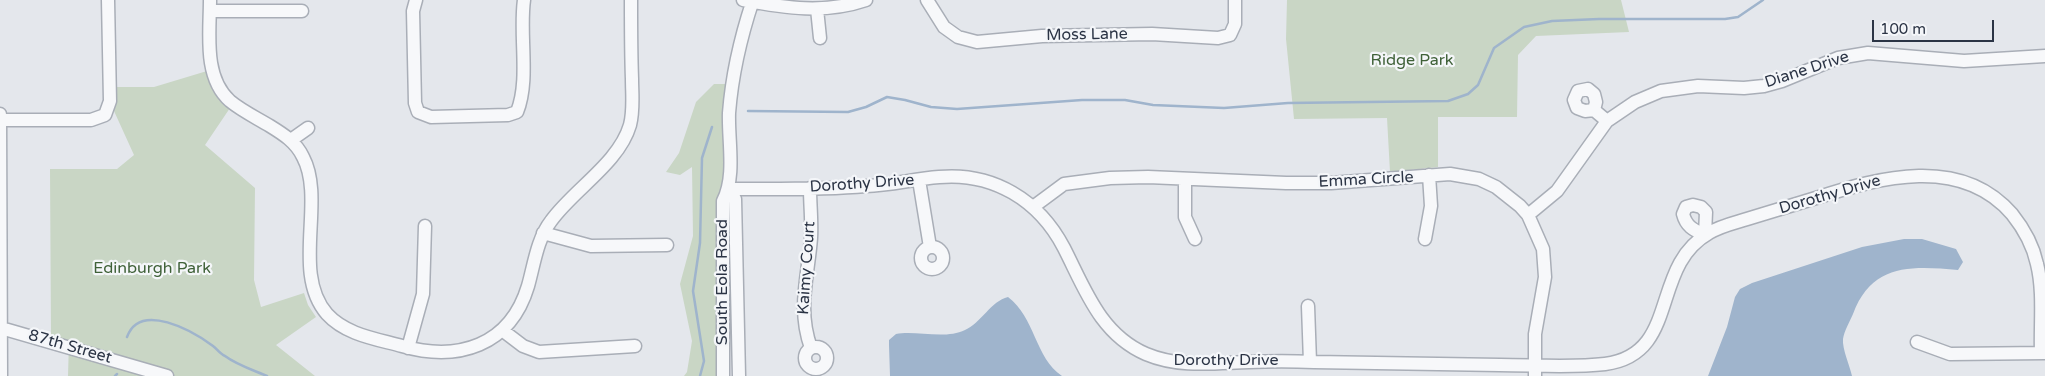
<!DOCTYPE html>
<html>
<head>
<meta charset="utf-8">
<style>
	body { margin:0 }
	#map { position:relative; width:2045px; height:376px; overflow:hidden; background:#e4e7ec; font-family:"Varela Round",sans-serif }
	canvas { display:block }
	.scale { position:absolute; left:1872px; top:20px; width:122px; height:22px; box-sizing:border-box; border:2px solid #2b3445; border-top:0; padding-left:6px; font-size:15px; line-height:18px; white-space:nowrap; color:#2b3445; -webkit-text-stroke:4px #f4f6f9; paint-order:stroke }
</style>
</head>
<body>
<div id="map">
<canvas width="2045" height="376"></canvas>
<div class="scale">100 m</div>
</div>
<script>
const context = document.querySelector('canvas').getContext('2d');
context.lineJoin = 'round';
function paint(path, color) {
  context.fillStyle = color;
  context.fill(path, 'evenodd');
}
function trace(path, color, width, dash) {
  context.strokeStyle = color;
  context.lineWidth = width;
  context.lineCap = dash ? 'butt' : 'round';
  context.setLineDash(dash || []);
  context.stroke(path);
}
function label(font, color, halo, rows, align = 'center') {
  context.font = font + ' "Varela Round",sans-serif';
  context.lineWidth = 4.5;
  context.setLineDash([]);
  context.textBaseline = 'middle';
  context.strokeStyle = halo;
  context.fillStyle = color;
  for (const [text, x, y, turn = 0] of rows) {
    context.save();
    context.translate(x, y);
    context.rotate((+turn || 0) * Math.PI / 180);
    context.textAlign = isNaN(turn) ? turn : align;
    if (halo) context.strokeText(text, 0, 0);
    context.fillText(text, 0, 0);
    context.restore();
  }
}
const green = new Path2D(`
	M1287 0H1621L1629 32 1536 36 1518 55 1517 117H1438V167L1390 172 1387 118 1294 119 1286 39Z
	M207 71 230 108 205 145 255 188 254 280 261 307 304 293 308 305 316 317 276 345 315 376H68L69 341 51 336 50 169H117L134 155 114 111 116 87H154Z
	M714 84H726L723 376H684L687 372 692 341 680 284 693 236 692 167 680 175 666 172 679 153 696 102Z`);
const water = new Path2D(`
	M1904 239H1922L1956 249 1963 262 1958 270C1912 266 1872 263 1853 314 1850 321 1844 331 1843 339 1842 349 1850 366 1852 376H1708L1727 327 1735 297 1740 289 1752 283 1862 247Z
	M1008 297C1035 317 1035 358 1062 376H890L889 345V340L896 334C916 330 944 340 965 330 981 323 991 301 1008 297Z`);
const stream = new Path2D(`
	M748 111 848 112 866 107 887 97 905 100 931 107 957 109 1082 100H1125L1153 105 1224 108 1288 103 1448 101 1468 94 1478 85 1494 48 1524 27 1552 21 1599 19H1725L1738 17 1763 0
	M127 337C140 301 193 331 213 346 217 349 220 354 225 356 237 365 253 370 267 376
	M115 376 117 374
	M700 376 704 361 693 291 700 243 702 158 712 127`);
const minor = new Path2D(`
	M210 0C210 33 203 77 230 101 242 111 257 118 270 126 283 134 296 142 303 157 326 200 291 273 327 314 346 335 377 339 402 346 458 362 510 346 528 286 534 265 537 239 551 221 573 190 619 163 630 125 634 110 632 94 632 79 631 53 631 26 631 0
	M416 0 413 11 415 103 418 112 431 117 508 115 517 112C530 80 519 35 524 0
	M743 0C785 8 825 14 866 0
	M927 0 944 27 958 37 977 42 1042 36 1152 34 1218 38 1230 35 1235 24V0
	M817 9 820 38
	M210 11H302
	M1594 110 1585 111 1577 108 1574 100 1578 91 1588 89 1594 94 1596 102 1594 110 1607 121
	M0 114 1 376
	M0 120H91L105 115 110 101 108 0
	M291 140 308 128
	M1185 179V217L1195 239
	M919 180 930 247
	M810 188C810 205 812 221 811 238 808 277 797 309 811 348
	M729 189C775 189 821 190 866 186 891 185 914 179 939 177 993 172 1039 200 1064 248 1085 289 1100 334 1146 354 1179 368 1214 363 1249 362 1271 361 1292 361 1314 362 1376 363 1438 364 1500 365 1534 365 1571 368 1605 364 1681 354 1649 267 1709 233 1720 226 1734 223 1747 219 1770 212 1793 205 1816 198 1880 177 1961 155 2012 214 2024 229 2033 245 2037 264 2044 292 2040 324 2041 353
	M729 189 735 199 739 376
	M1693 205 1701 207 1706 212 1705 235C1693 230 1686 226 1683 214L1686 207Z
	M1033 207 1064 184 1110 178 1148 177 1286 183H1331L1450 174 1479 179 1496 187 1520 206 1528 215 1543 249 1545 277 1535 334V376
	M1528 215 1557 191 1607 121 1635 102 1661 91 1698 86 1744 88 1764 86 1782 81 1838 58 1868 53 1964 61 2045 56
	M543 233 591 246 667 245
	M1425 239 1431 206 1429 175
	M921 258a11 11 0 1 1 22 0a11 11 0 1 1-22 0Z
	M1308 306 1310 362
	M1 328 167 376
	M502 330 523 346 539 352 635 346
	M1917 342 1950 354 2045 353
	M805 358a11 11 0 1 1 22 0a11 11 0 1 1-22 0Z
	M408 348 423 294 425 226
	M723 376V201C736 176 728 141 729 113 732 75 741 36 753 0`);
const streetNames = [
	["Moss Lane",1087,35,-1],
	["Diane Drive",1807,70,-18],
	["Emma Circle",1366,180,-3],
	["Dorothy Drive",862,184,-4],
	["Dorothy Drive",1830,195,-16],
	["Kaimy Court",807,268,-86],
	["South Eola Road",723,282,-90],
	["87th Street",70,347,16],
	["Dorothy Drive",1226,361]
];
const parkNames = [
	["Ridge Park",1412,61],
	["Edinburgh Park",152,269]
];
paint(green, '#c9d6c5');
paint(water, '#9fb4cc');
trace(stream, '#9fb4cc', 2.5);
trace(minor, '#a9aeb7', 15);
trace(minor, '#f7f8fa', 12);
label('16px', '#2b3445', '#f4f6f9', streetNames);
label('16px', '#3f6138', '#f4f6f9', parkNames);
</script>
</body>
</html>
